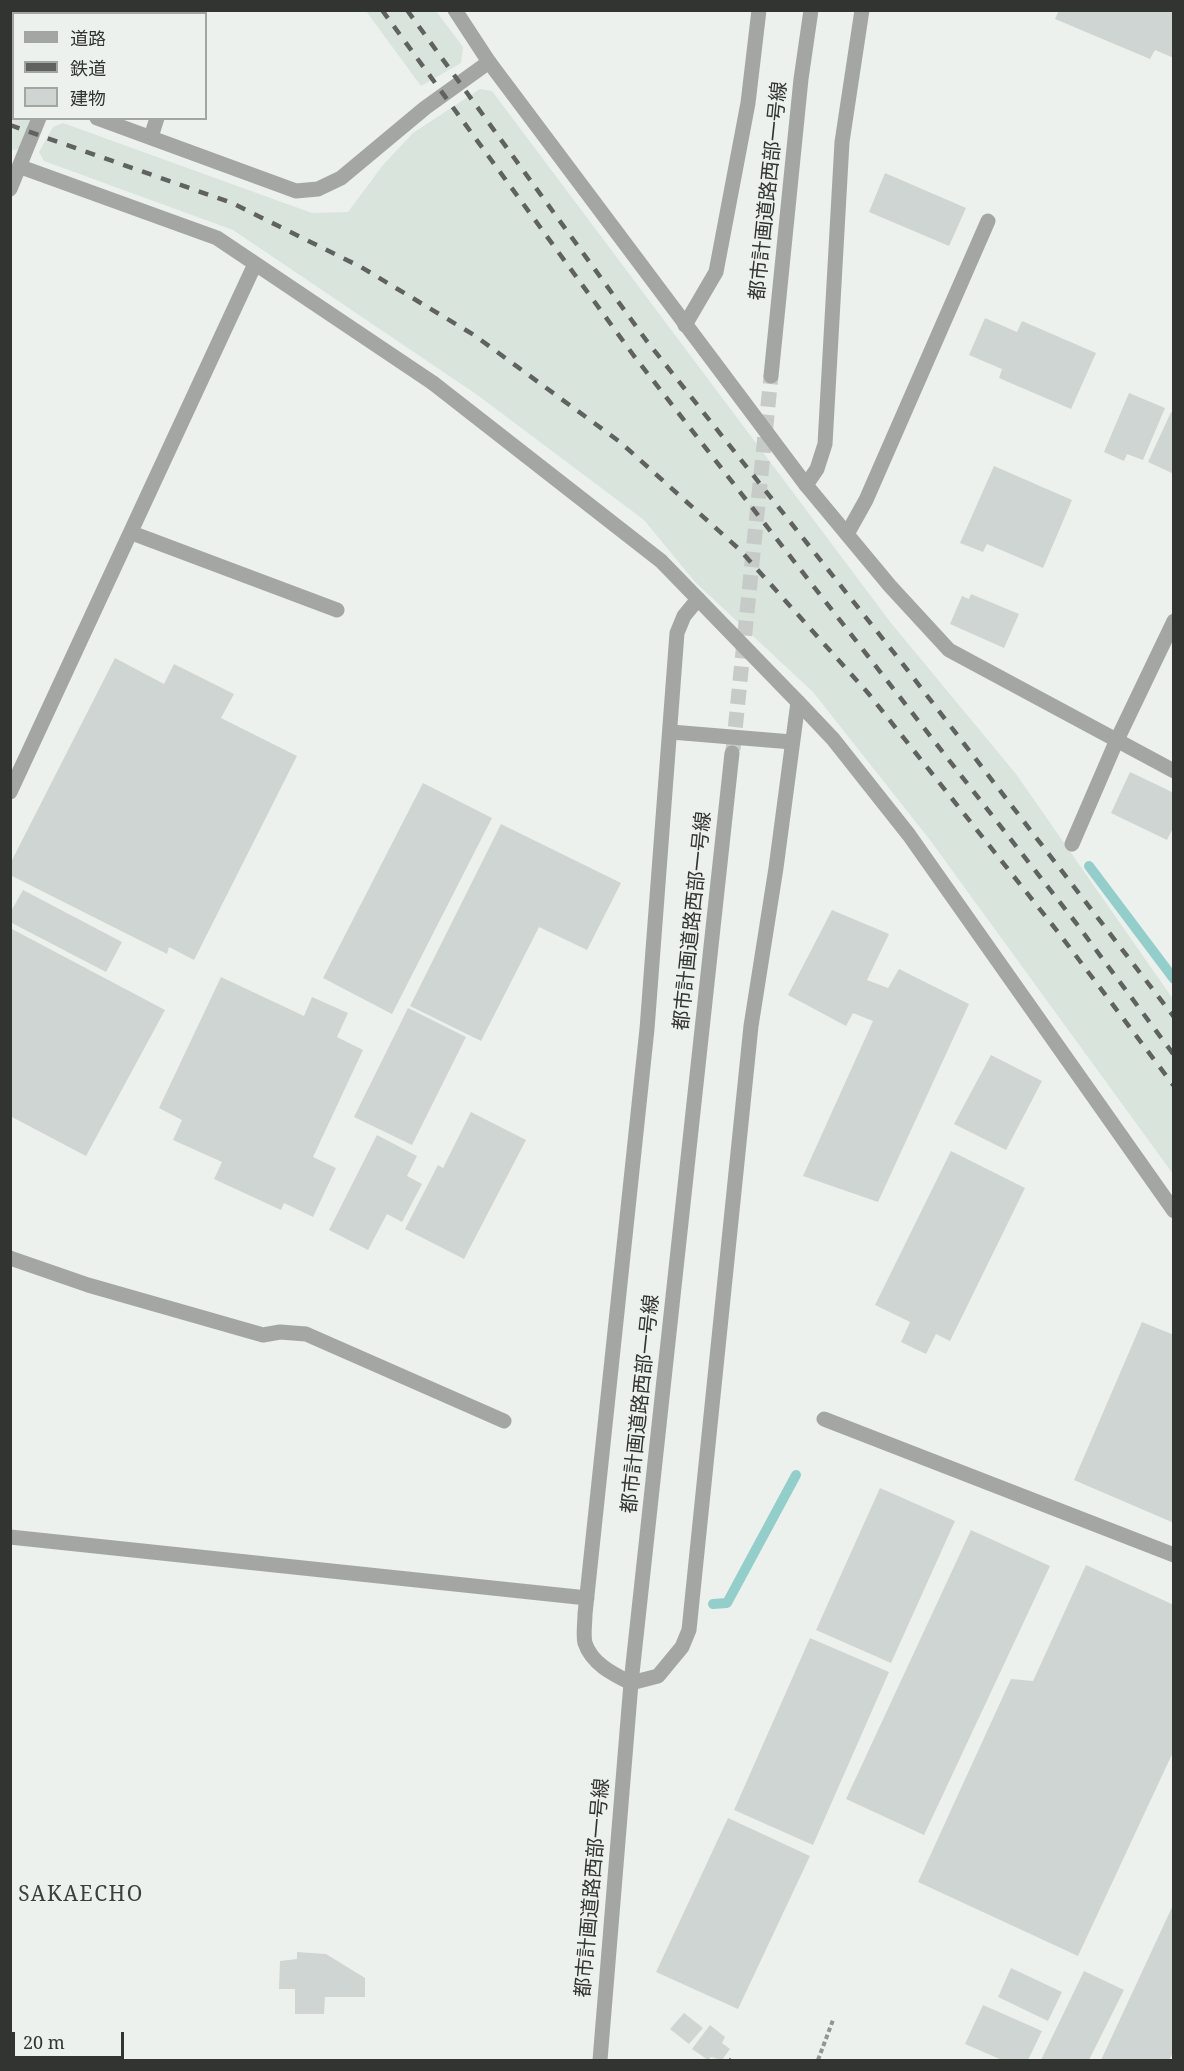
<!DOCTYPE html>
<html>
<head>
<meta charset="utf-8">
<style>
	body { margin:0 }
	#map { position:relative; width:1184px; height:2071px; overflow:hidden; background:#ecf1ed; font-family:"Noto Serif","Noto Sans JP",serif }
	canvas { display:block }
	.frame { position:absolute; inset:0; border:12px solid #323432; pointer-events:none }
	.legend { position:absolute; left:12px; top:12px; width:195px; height:108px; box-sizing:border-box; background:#ecf1ed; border:2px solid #a2a5a2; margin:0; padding:8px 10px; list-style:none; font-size:18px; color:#323432 }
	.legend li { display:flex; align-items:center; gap:12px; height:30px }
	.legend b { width:30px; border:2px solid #a2a5a2 }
	.scale { position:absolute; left:12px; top:2032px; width:112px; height:27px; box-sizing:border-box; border:3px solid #323432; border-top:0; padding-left:8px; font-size:18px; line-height:21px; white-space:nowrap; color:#323432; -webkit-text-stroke:4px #ecf1ed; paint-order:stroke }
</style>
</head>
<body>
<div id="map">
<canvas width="1184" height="2071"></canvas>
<div class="frame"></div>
<ul class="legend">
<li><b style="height:8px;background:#a4a6a4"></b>道路</li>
<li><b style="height:8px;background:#5f625f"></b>鉄道</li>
<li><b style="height:16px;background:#cfd5d3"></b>建物</li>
</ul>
<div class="scale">20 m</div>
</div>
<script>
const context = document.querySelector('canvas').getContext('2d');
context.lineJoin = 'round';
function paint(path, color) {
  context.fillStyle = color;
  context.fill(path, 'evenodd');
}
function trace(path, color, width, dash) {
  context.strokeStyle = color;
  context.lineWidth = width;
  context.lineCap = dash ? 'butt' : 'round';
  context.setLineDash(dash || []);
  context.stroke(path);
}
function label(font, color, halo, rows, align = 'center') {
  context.font = font + ' "Noto Serif","Noto Sans JP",serif';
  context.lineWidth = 4.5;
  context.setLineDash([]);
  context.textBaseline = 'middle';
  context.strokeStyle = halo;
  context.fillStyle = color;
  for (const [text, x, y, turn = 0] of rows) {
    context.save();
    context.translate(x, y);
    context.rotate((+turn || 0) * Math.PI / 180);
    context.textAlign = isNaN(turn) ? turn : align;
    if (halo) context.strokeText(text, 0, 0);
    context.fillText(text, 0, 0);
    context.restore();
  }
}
const built = new Path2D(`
	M366 11H436L463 47 461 63 421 86Z
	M480 89 492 91 891 623 1016 774 1173 999V1174L930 840 813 692 695 582 644 520 476 394 233 230 44 161 39 152 53 127 63 123 312 213 348 212 383 165 413 133Z
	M10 109 13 110 14 118 29 119 31 122 21 149 11 150Z`);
const stream = new Path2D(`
	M1089 866 1174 979
	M713 1604 727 1603 796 1475`);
const building = new Path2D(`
	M1059 10H1174V58L1155 50 1150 59 1055 19Z
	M885 173 966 208 949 246 869 212Z
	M985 318 1017 332 1022 321 1096 353 1071 409 999 378 1002 369 969 355Z
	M1129 393 1165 408 1143 460 1127 454 1124 461 1104 452Z
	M1171 412 1174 413V474L1148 462Z
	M994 466 1072 500 1043 568 987 544 983 552 960 543Z
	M971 594 1019 614 1004 648 950 624 962 596 969 599Z
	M115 658 164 684 174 664 234 694 221 718 297 756 194 960 169 947 167 954 10 875V864Z
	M1130 772 1174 793V826L1167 840 1111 813Z
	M423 783 492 818 392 1014 323 978Z
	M501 824 621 883 587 950 539 927 481 1041 410 1006Z
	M23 890 122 942 106 972 10 922V913Z
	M832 910 889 934 867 980 888 988 899 969 969 1004 878 1202 803 1176 873 1021 853 1013 846 1026 788 995Z
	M10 928 165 1010 86 1156 10 1116Z
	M221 977 304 1016 312 997 348 1013 337 1037 363 1050 313 1157 336 1168 313 1217 284 1203 281 1210 214 1179 222 1162 173 1140 182 1120 159 1108Z
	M408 1008 466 1037 412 1145 354 1117Z
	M991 1055 1042 1081 1006 1150 954 1124Z
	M471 1112 526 1140 464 1259 405 1229 438 1165 443 1168Z
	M377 1135 417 1156 407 1176 422 1184 402 1222 387 1214 368 1250 329 1230Z
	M951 1151 1025 1188 950 1341 936 1334 926 1354 901 1342 910 1322 875 1305Z
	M1142 1322 1174 1335V1523L1074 1480Z
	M880 1488 955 1521 891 1663 816 1630Z
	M971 1530 1050 1566 924 1835 846 1799Z
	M1086 1565 1174 1605V1750L1078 1956 918 1882 1011 1679 1033 1681Z
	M810 1638 889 1672 813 1845 734 1810Z
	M728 1818 810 1856 738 2009 656 1972Z
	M1174 1903V2051L1169 2060H1101Z
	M297 1952 326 1954 365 1978V1997H325L324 2014H295V1989H279L280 1961 297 1959Z
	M1011 1968 1062 1992 1048 2021 998 1997Z
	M1084 1971 1124 1990 1089 2060H1041Z
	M983 2005 1042 2031 1028 2060H1002L965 2044Z
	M684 2013 703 2028 689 2044 670 2029Z
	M710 2025 725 2037 722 2043 730 2049 722 2060 711 2057 708 2060 692 2049Z`);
const tertiaryTunnel = new Path2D(`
	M733 750 771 376`);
const path = new Path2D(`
	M729 2060H731
	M818 2060 833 2020`);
const service = new Path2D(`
	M433 383 661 561 698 599
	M847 534 866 500 988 221
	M798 702 833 739 909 835 1174 1211
	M671 732 792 742`);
const minor = new Path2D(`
	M178 10 180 14
	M10 91 14 92
	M97 118 296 191 318 189 341 178 425 108 489 62
	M151 137 157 118
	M21 167 217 238 433 383
	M10 189 39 118
	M685 325 716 272 748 103 759 10
	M806 485 817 469 825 444 842 142 862 10
	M132 533 337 610
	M698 599 798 702 776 868 751 1026 689 1630 682 1647 658 1676 631 1683C613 1674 592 1664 585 1643 583 1635 585 1622 585 1614L647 1029 677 633 684 616Z
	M10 792 255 264
	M1072 844 1116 742 1174 621
	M10 1258 88 1285 263 1335 280 1332 306 1334 504 1421
	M824 1419 1174 1555
	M10 1537 587 1598`);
const tertiary = new Path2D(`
	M455 10 489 62 806 485 890 586 949 650 1174 771
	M771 376 801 79 811 10
	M600 2060 631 1683 732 753`);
const rail = new Path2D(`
	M382 10 634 356 1076 923 1174 1055
	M407 10 646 340 902 663 1174 1017
	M10 125 232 203 361 267 474 335 620 442 739 549 868 693 1058 932 1174 1086`);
const streetNames = [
	["都市計画道路西部一号線",769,191,-84],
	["都市計画道路西部一号線",693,921,-84],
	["都市計画道路西部一号線",641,1404,-84],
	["都市計画道路西部一号線",593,1888,-85]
];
const neighbourhoodNames = [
	["SAKAECHO",81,1895]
];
paint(built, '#d9e4dc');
trace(stream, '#94ceca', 10);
paint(building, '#cfd5d3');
trace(tertiaryTunnel, '#c7cbc8', 15, [15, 8]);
trace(path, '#929592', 4, [4.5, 3]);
trace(service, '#a4a6a4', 15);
trace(minor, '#a4a6a4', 15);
trace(tertiary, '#a4a6a4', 15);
trace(rail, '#5f625f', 4.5, [10, 10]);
label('20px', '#323432', '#ecf1ed', streetNames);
context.letterSpacing = '1.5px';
label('21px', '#3c403d', '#ecf1ed', neighbourhoodNames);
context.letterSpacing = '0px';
</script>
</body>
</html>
